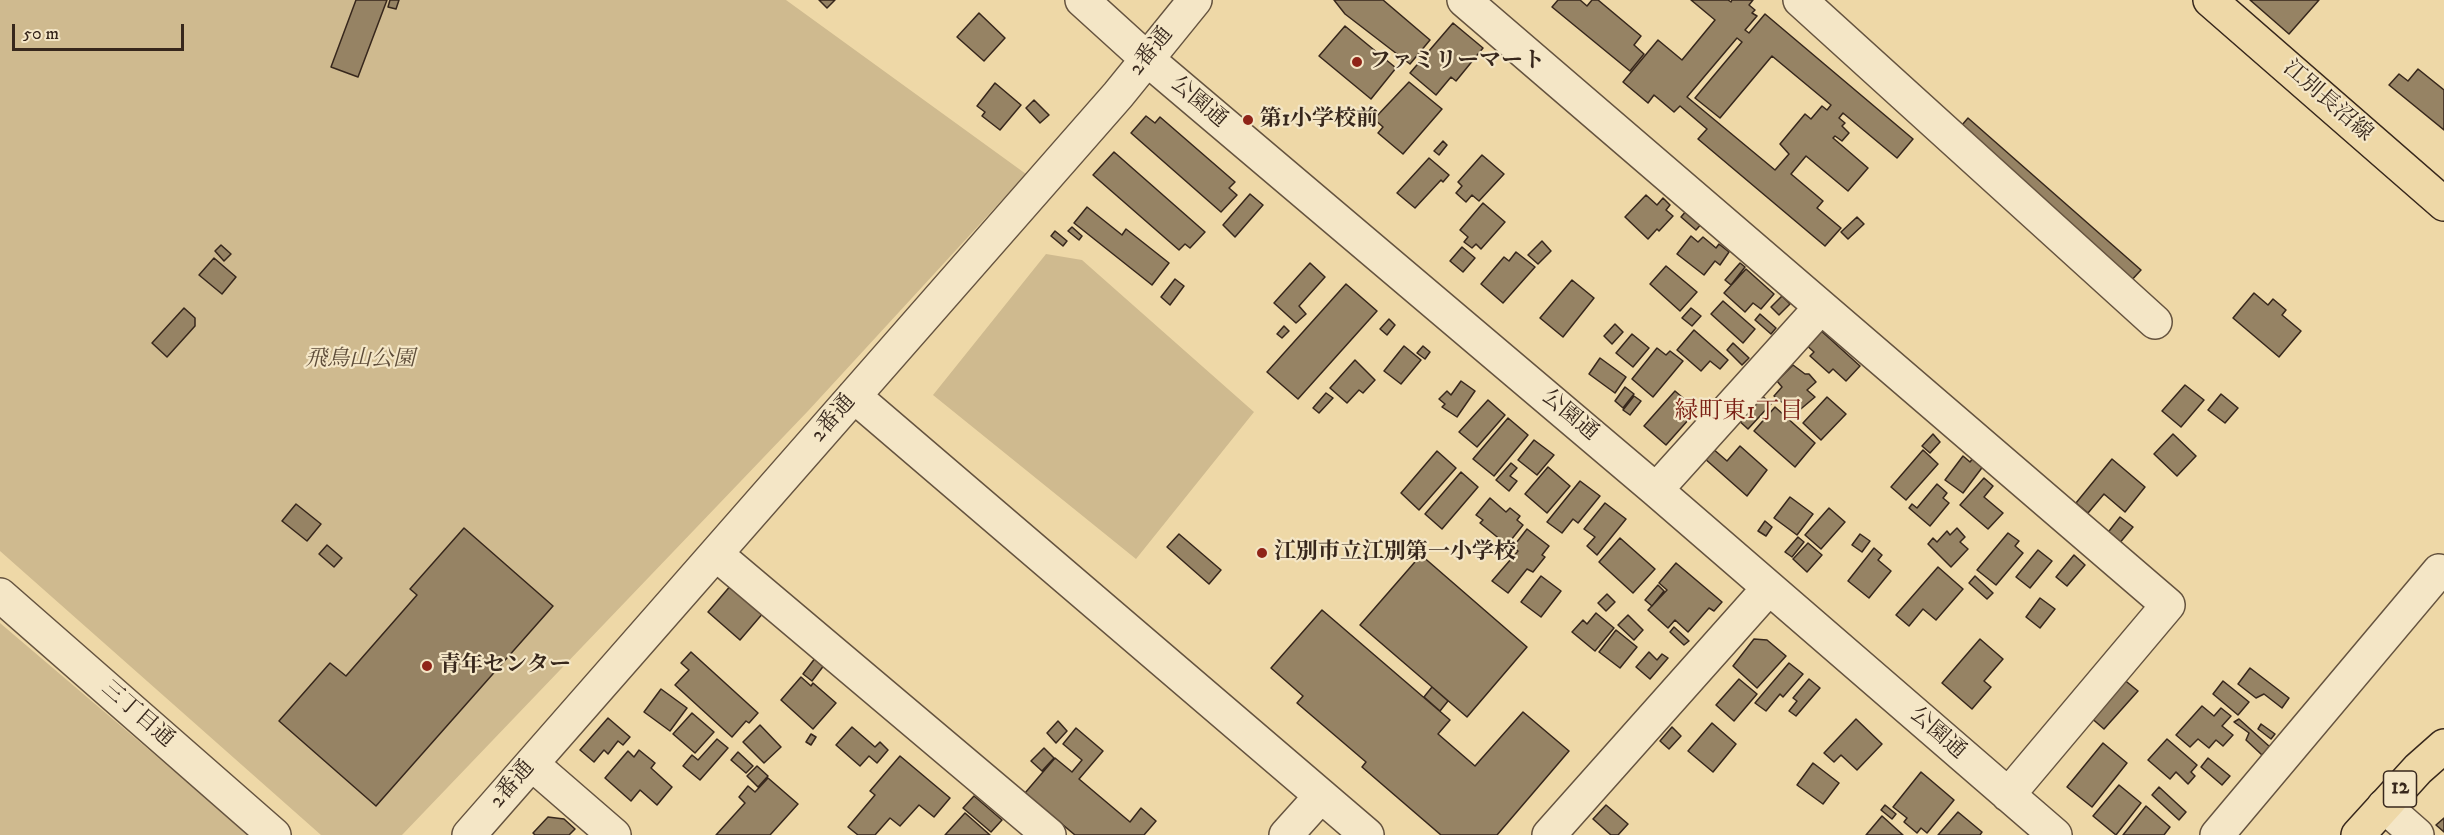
<!DOCTYPE html>
<html>
<head>
<meta charset="utf-8">
<style>
	body { margin:0 }
	#map { position:relative; width:2444px; height:835px; overflow:hidden; background:#eed8a7; font-family:"IM FELL DW Pica",serif }
	canvas { display:block }
	.scale { position:absolute; left:12px; top:24px; width:172px; height:27px; box-sizing:border-box; border:3px solid #37271c; border-top:0; padding-left:8px; font-size:18px; line-height:21px; white-space:nowrap; color:#37271c; -webkit-text-stroke:4px #f4e6c6; paint-order:stroke }
</style>
</head>
<body>
<div id="map">
<canvas width="2444" height="835"></canvas>
<div class="scale">50 m</div>
</div>
<script>
const context = document.querySelector('canvas').getContext('2d');
context.lineJoin = 'round';
function paint(path, color) {
  context.fillStyle = color;
  context.fill(path, 'evenodd');
}
function trace(path, color, width, dash) {
  context.strokeStyle = color;
  context.lineWidth = width;
  context.lineCap = dash ? 'butt' : 'round';
  context.setLineDash(dash || []);
  context.stroke(path);
}
function label(font, color, halo, rows, align = 'center') {
  context.font = font + ' "IM FELL DW Pica","Noto Serif JP",serif';
  context.lineWidth = 4.5;
  context.setLineDash([]);
  context.textBaseline = 'middle';
  context.strokeStyle = halo;
  context.fillStyle = color;
  for (const [text, x, y, turn = 0] of rows) {
    context.save();
    context.translate(x, y);
    context.rotate((+turn || 0) * Math.PI / 180);
    context.textAlign = isNaN(turn) ? turn : align;
    if (halo) context.strokeText(text, 0, 0);
    context.fillText(text, 0, 0);
    context.restore();
  }
}
const green = new Path2D(`
	M0 0H786L1026 174 808 411 402 835H321L0 551Z
	M1046 254 1082 260 1254 412 1136 559 933 395Z
	M0 623 249 835H0Z`);
const building = new Path2D(`
	M356 0H387L358 77 331 67Z
	M390 0H399L396 9 388 7Z
	M819 0H835L827 8Z
	M1334 0H1383L1430 40 1410 64 1345 14Z
	M1558 0H1580L1587 6 1592 0H1598L1641 36 1634 45 1644 54 1630 71 1552 7Z
	M1691 0H1728L1731 2 1732 0H1753L1749 5 1755 10 1752 13 1757 16 1745 30 1749 33 1765 14 1913 139 1897 158 1843 113 1839 118 1845 123 1842 126 1849 133 1842 141 1835 136 1833 138 1868 168 1848 191 1806 156 1791 174 1823 201 1817 208 1841 228 1825 246 1698 139 1707 129 1680 106 1674 112 1654 95 1648 103 1623 82 1658 40 1682 60 1715 20ZM1737 38 1742 42 1695 98 1720 118 1772 56 1831 105 1827 110 1822 106 1811 119 1805 114 1780 144 1789 154 1775 170 1687 97Z
	M2250 0H2319L2289 34Z
	M979 13 1005 38 984 61 957 37Z
	M1453 23 1483 48 1456 81 1451 77 1436 95 1410 73Z
	M1345 26 1396 68 1371 99 1319 56Z
	M2418 69 2444 90V130L2389 85 2399 74 2408 81Z
	M1409 82 1442 109 1403 154 1378 133 1383 127 1374 119Z
	M995 83 1021 105 1000 130 982 116 985 112 977 106Z
	M1034 100 1049 115 1040 123 1026 108Z
	M1146 116 1155 123 1160 117 1235 182 1229 188 1237 195 1221 212 1131 133Z
	M1968 118 2141 270 2129 283 1956 132Z
	M1443 141 1447 145 1439 155 1434 151Z
	M1114 152 1205 232 1190 248 1185 244 1179 250 1093 175Z
	M1482 155 1504 174 1479 201 1472 195 1466 202 1456 193 1462 186 1458 182Z
	M1429 158 1449 175 1443 182 1441 180 1415 208 1397 193Z
	M1250 194 1263 205 1235 237 1223 225Z
	M1646 195 1657 205 1663 198 1670 205 1666 210 1673 216 1659 231 1657 229 1648 239 1625 217Z
	M1483 203 1505 222 1481 249 1476 244 1472 248 1464 242 1468 237 1460 230Z
	M1087 207 1122 235 1126 229 1169 263 1152 285 1074 223Z
	M1687 210 1703 222 1696 230 1681 217Z
	M1857 217 1864 224 1848 239 1841 232Z
	M1072 227 1082 236 1079 240 1068 231Z
	M1055 231 1067 241 1063 246 1051 236Z
	M1691 236 1698 242 1703 237 1716 248 1719 244 1729 252 1720 265 1715 261 1704 275 1677 254Z
	M1542 241 1551 251 1538 264 1528 255Z
	M221 245 231 254 224 261 215 251Z
	M1462 247 1475 258 1463 272 1450 261Z
	M1516 252 1535 267 1503 303 1481 284 1504 257 1509 261Z
	M214 258 236 277 222 294 199 275Z
	M1310 263 1325 277 1299 306 1306 314 1296 323 1274 303Z
	M1740 263 1745 267 1731 285 1725 280Z
	M1666 266 1697 292 1680 311 1650 284Z
	M1746 269 1774 294 1761 309 1753 303 1745 312 1724 293Z
	M1175 279 1184 286 1170 305 1161 297Z
	M1572 280 1594 298 1563 337 1540 318Z
	M1346 284 1377 311 1298 399 1267 372Z
	M2254 293 2268 305 2273 299 2286 310 2282 315 2301 331 2279 357 2233 318Z
	M1782 296 1790 304 1779 315 1771 307Z
	M1723 301 1755 329 1743 343 1711 314Z
	M184 308 195 318V326L167 357 152 343Z
	M1691 308 1701 316 1692 326 1682 318Z
	M1760 314 1776 328 1771 334 1755 320Z
	M1389 319 1395 325 1387 335 1380 329Z
	M1615 324 1623 332 1612 344 1604 336Z
	M1284 326 1289 331 1282 338 1277 334Z
	M1818 328 1860 366 1846 381 1833 369 1829 373 1810 356 1814 352 1804 343Z
	M1694 330 1728 360 1720 369 1710 361 1701 371 1677 350Z
	M1632 334 1649 348 1633 367 1616 353Z
	M1733 343 1749 358 1742 365 1727 350Z
	M1404 346 1421 360 1401 384 1384 371Z
	M1423 346 1430 352 1425 359 1417 353Z
	M1657 348 1666 355 1670 351 1683 361 1653 397 1632 379Z
	M1600 358 1626 377 1615 393 1589 374Z
	M1355 360 1375 380 1363 393 1359 390 1347 403 1330 388Z
	M1793 365 1805 374H1809L1816 382 1807 390 1815 397 1796 413 1774 396 1782 387 1777 381Z
	M1461 381 1475 391 1457 417 1442 407 1445 404 1439 399 1447 391 1451 395Z
	M2185 385 2204 400 2181 427 2162 411Z
	M1625 387 1634 394 1623 408 1615 401Z
	M1675 391 1697 410 1666 445 1644 426Z
	M1326 393 1333 398 1319 413 1313 408Z
	M1759 393 1771 404 1748 429 1736 418Z
	M2221 394 2238 408 2225 423 2208 410Z
	M1634 396 1641 401 1630 415 1623 410Z
	M1827 397 1846 414 1821 440 1803 423Z
	M1488 400 1505 415 1477 447 1459 432Z
	M1775 407 1815 443 1795 467 1754 431Z
	M1508 418 1528 435 1494 476 1473 459Z
	M1933 434 1940 442 1930 453 1922 446Z
	M2173 434 2196 456 2177 476 2154 454Z
	M1534 440 1554 455 1537 475 1518 460Z
	M1740 446 1767 470 1747 496 1704 458 1712 448 1727 461Z
	M1923 450 1938 464 1906 500 1891 487Z
	M1437 451 1456 468 1419 510 1401 493Z
	M1963 456 1970 462 1973 458 1984 465 1963 493 1945 480Z
	M2112 459 2145 487 2125 512 2104 494 2088 513 2076 503Z
	M1511 463 1517 468 1510 476 1517 481 1509 491 1496 480Z
	M1548 467 1570 486 1547 513 1525 494Z
	M1461 472 1478 487 1442 529 1425 514Z
	M1984 478 1993 486 1984 497 2003 513 1988 529 1960 505Z
	M1580 481 1600 496 1578 523 1573 519 1562 533 1547 522Z
	M1937 484 1947 493 1943 498 1949 503 1930 526 1909 508 1912 504 1917 508Z
	M1790 497 1813 514 1797 535 1774 518Z
	M1490 498 1506 512 1510 508 1520 516 1517 520 1523 525 1507 545 1480 523 1483 520 1476 515Z
	M1605 503 1626 519 1597 555 1587 546 1595 537 1584 529Z
	M296 504 321 524 307 541 282 521Z
	M1829 508 1845 522 1821 549 1805 535Z
	M2120 517 2133 527 2118 545 2106 535Z
	M1765 521 1772 527 1766 536 1758 531Z
	M464 528 553 606 376 806 279 721 330 663 346 676 417 595 410 589Z
	M1957 528 1965 537 1960 542 1968 549 1951 567 1928 544 1933 538 1937 542 1947 531 1950 535Z
	M1527 529 1549 546 1542 555 1545 557 1533 572 1527 569 1508 593 1492 581 1518 551 1513 547Z
	M2008 533 2019 541 2015 546 2023 553 1996 585 1977 570Z
	M1179 534 1221 570 1209 584 1167 547Z
	M1860 534 1870 541 1862 552 1852 545Z
	M1798 537 1804 542 1792 557 1785 552Z
	M1620 538 1655 569 1633 593 1599 562Z
	M1808 543 1822 555 1807 572 1793 559Z
	M327 545 342 558 334 567 319 554Z
	M1874 548 1882 555 1878 560 1891 571 1869 598 1848 581Z
	M2038 550 2052 561 2030 588 2016 577Z
	M1421 555 1527 647 1467 717 1360 625Z
	M2074 555 2085 565 2067 586 2056 577Z
	M1676 563 1722 602 1714 611 1709 608 1688 632 1675 620 1668 628 1648 610 1667 590 1659 583Z
	M1938 567 1963 589 1936 620 1923 609 1909 626 1896 615Z
	M1541 576 1561 591 1541 617 1521 602Z
	M1975 576 1993 593 1987 599 1969 583Z
	M732 584 764 612 740 640 708 612Z
	M1658 585 1664 591 1652 606 1645 600Z
	M1607 594 1615 602 1606 611 1598 603Z
	M2040 598 2055 609 2040 628 2026 617Z
	M1322 610 1450 720 1438 734 1475 766 1523 712 1569 751 1497 835H1441L1362 767 1366 762 1297 703 1303 696 1271 668Z
	M1596 613 1614 628 1595 651 1572 632 1583 620 1587 624Z
	M1628 615 1643 630 1634 640 1618 625Z
	M1674 627 1689 641 1684 645 1670 632Z
	M1616 630 1637 647 1620 668 1599 652Z
	M1754 639 1767 640 1786 656 1757 688 1733 666Z
	M1980 639 2003 659 1984 681 1991 687 1972 709 1942 683Z
	M691 652 758 713 749 723 746 721 732 737 675 685 689 670 681 663Z
	M1649 652 1657 660 1662 654 1668 658 1650 679 1636 667Z
	M816 657 825 664 812 681 803 674Z
	M1789 663 1803 674 1783 697 1780 694 1766 711 1755 703Z
	M2250 668 2289 698 2282 708 2264 694 2256 698 2238 684Z
	M801 677 811 686 813 683 836 703 813 729 781 700Z
	M2122 678 2138 691 2104 729 2089 716Z
	M1739 679 1757 694 1734 721 1716 705Z
	M1809 679 1820 688 1796 716 1789 711 1797 701 1793 698Z
	M2223 681 2249 702 2238 715 2213 694Z
	M1432 687 1448 701 1440 711 1424 697Z
	M661 689 687 708 670 731 644 712Z
	M2202 706 2214 716 2221 708 2231 716 2222 726 2233 735 2223 746 2216 740 2209 748 2198 739 2190 747 2176 735Z
	M692 713 714 732 695 753 673 734Z
	M608 718 630 737 623 745 618 741 608 754 604 750 594 762 580 750Z
	M1856 719 1882 744 1857 770 1841 755 1834 762 1824 753Z
	M2239 719 2270 747 2262 755 2246 740 2249 733 2234 722Z
	M1058 721 1067 731 1056 743 1047 733Z
	M1712 723 1736 744 1713 772 1688 751Z
	M2261 724 2275 734 2271 739 2258 729Z
	M760 725 781 747 764 763 743 742Z
	M852 727 875 747 880 742 888 750 877 763 869 756 860 766 836 745Z
	M1672 727 1681 736 1669 749 1660 741Z
	M1076 728 1103 751 1079 779 1130 822 1141 808 1156 821 1144 835H1075L1025 793 1055 758 1072 772 1082 760 1063 744Z
	M811 734 816 737 811 745 806 742Z
	M717 739 728 748 700 780 683 766 692 755 698 760Z
	M2167 739 2197 765 2191 772 2195 776 2188 784 2176 772 2170 779 2148 760Z
	M2103 743 2127 763 2092 807 2067 787Z
	M1044 748 1054 758 1042 771 1031 761Z
	M639 750 655 763 651 768 672 787 657 805 640 790 631 801 605 778 628 751 634 757Z
	M738 752 753 766 746 773 731 760Z
	M900 756 950 798 934 817 919 805 900 826 890 818 875 835H858L848 827 875 795 870 791Z
	M2208 758 2230 776 2222 785 2201 767Z
	M1813 763 1839 783 1823 804 1797 785Z
	M757 766 768 776 758 787 747 776Z
	M1921 772 1954 800 1927 833 1921 828 1917 833 1904 822 1907 818 1893 807Z
	M768 778 798 804 770 835H716L745 803 739 797 748 786 755 792Z
	M2119 785 2141 803 2116 835 2093 816Z
	M2159 787 2186 812 2179 820 2152 795Z
	M974 796 1002 820 991 832 963 808Z
	M1606 805 1628 824 1618 835H1611L1593 819Z
	M1885 805 1896 814 1892 819 1881 810Z
	M2146 806 2170 827 2164 835H2123Z
	M1958 812 1982 832 1980 835H1938Z
	M965 813 990 835H945Z
	M1882 816 1903 835H1866Z
	M548 817 564 819 575 829 569 835H535L533 833Z
	M2444 818V832L2436 825Z`);
const minor = new Path2D(`
	M1082 0 1147 59 1656 490 2055 835
	M1464 0 2168 605 2008 795
	M1800 0 2155 322
	M854 396 1367 835
	M1656 490 1821 307
	M716 554 1049 835
	M0 595 274 835
	M532 764 614 835
	M2384 806 2417 835
	M469 835 1118 95 1195 0
	M1286 835 1321 796
	M1549 835 1768 589
	M2217 835 2439 571`);
const major = new Path2D(`
	M2210 0 2444 204`);
const highway = new Path2D(`
	M2358 835 2418 769 2444 746`);
const markers = [
	[1357,62,6,"#8f2418"],
	[1248,120,6,"#8f2418"],
	[1262,553,6,"#8f2418"],
	[427,666,6,"#8f2418"]
];
const shields = [
	[2400,789,33]
];
const shieldNames = [
	["12",2400,789]
];
const streetNames = [
	["2番通",1152,52,-51],
	["江別長沼線",2327,102,41],
	["公園通",1198,103,40],
	["公園通",1569,416,40],
	["2番通",834,419,-49],
	["三丁目通",137,715,41],
	["公園通",1937,734,41],
	["2番通",513,785,-49]
];
const poiNames = [
	["ファミリーマート",1369,62],
	["第1小学校前",1260,120],
	["江別市立江別第一小学校",1274,553],
	["青年センター",439,666]
];
const parkNames = [
	["飛鳥山公園",360,360]
];
const neighbourhoodNames = [
	["緑町東1丁目",1739,413]
];
paint(green, '#cfba8f');
paint(building, '#968364');
trace(building, '#37271c', 1.5);
trace(minor, '#65533f', 36);
trace(major, '#37271c', 36);
trace(highway, '#37271c', 36);
trace(minor, '#f4e6c6', 33);
trace(major, '#eed8a7', 33);
trace(highway, '#eed8a7', 33);
for (const [x, y, r, color] of markers) {
  const dot = new Path2D();
  dot.arc(x, y, r, 0, 2 * Math.PI);
  context.fillStyle = color;
  context.fill(dot);
  trace(dot, '#f4e6c6', 2);
}
for (const [x, y, w] of shields) {
  const box = new Path2D();
  box.roundRect(x - w / 2, y - 18, w, 36, 4.5);
  context.fillStyle = '#f4e6c6';
  context.fill(box);
  trace(box, '#37271c', 1.5);
}
label('bold 21px', '#37271c', null, shieldNames);
label('22px', '#37271c', '#f4e6c6', streetNames);
label('bold 22px', '#37271c', '#f4e6c6', poiNames, 'left');
label('italic 22px', '#5d4c39', '#f4e6c6', parkNames);
label('24px', '#7a1f14', '#f4e6c6', neighbourhoodNames);
</script>
</body>
</html>
